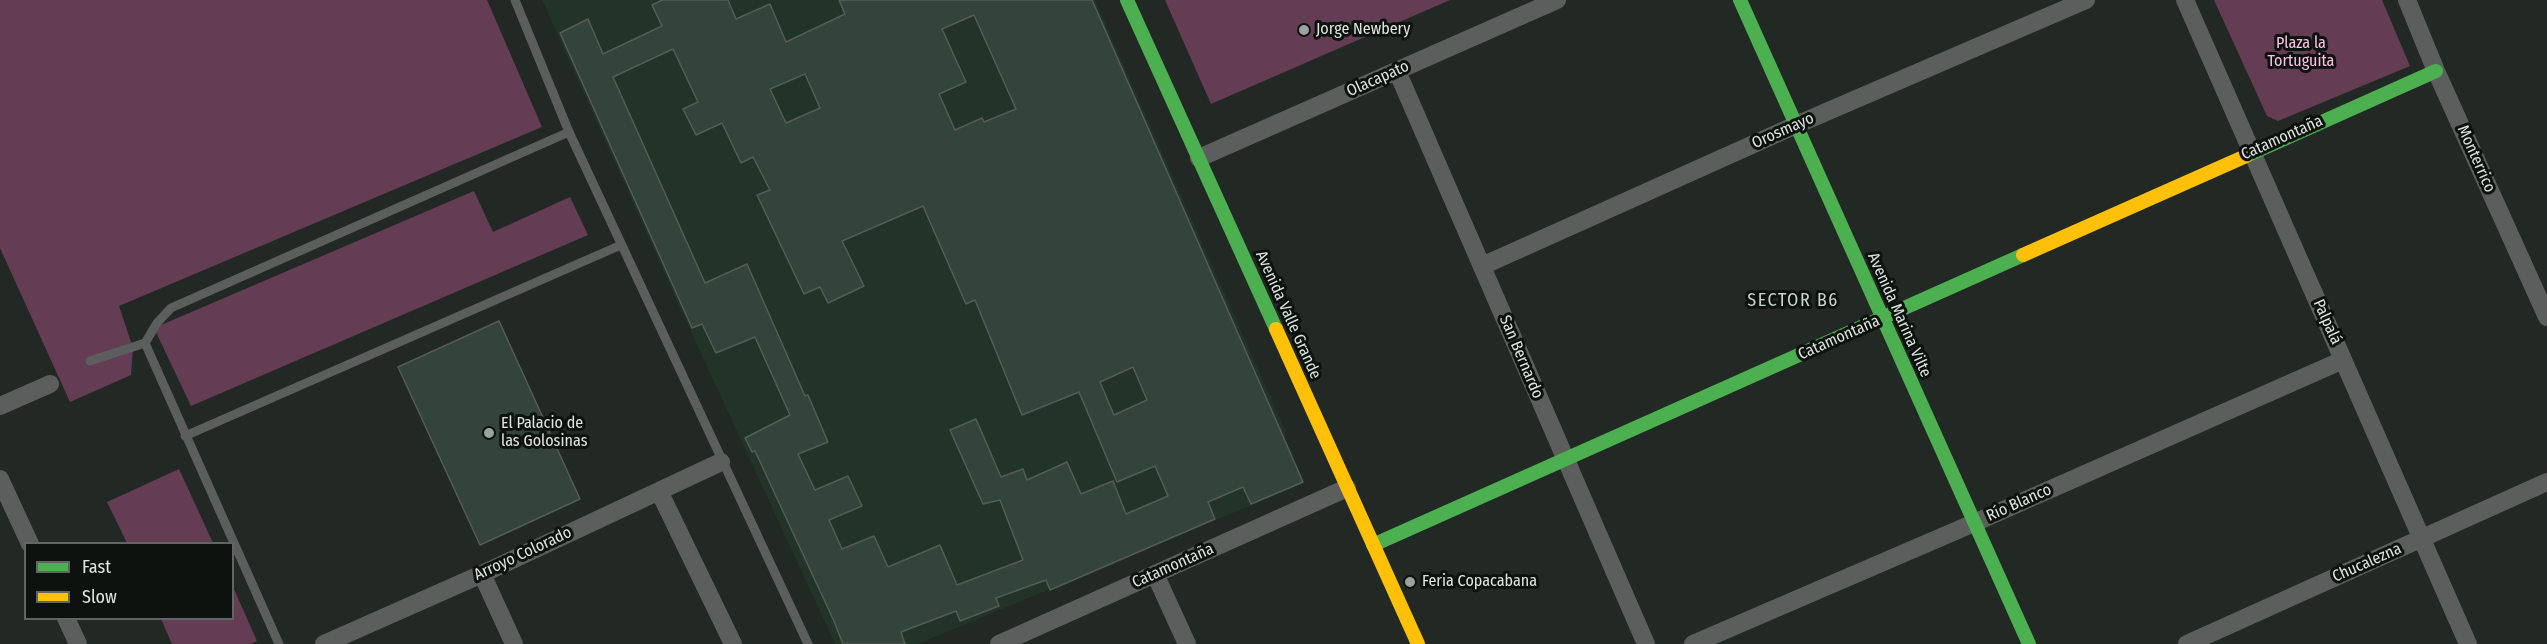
<!DOCTYPE html>
<html>
<head>
<meta charset="utf-8">
<style>
	body { margin:0 }
	#map { position:relative; width:2547px; height:644px; overflow:hidden; background:#222824; font-family:"Fira Sans Condensed",sans-serif }
	canvas { display:block }
	.legend { position:absolute; left:24px; top:542px; width:210px; height:78px; box-sizing:border-box; background:#0d120f; border:2px solid #606663; margin:0; padding:8px 10px; list-style:none; font-size:18px; color:#dde5e0 }
	.legend li { display:flex; align-items:center; gap:12px; height:30px }
	.legend b { width:30px; border:2px solid #606663 }
</style>
</head>
<body>
<div id="map">
<canvas width="2547" height="644"></canvas>
<ul class="legend">
<li><b style="height:8px;background:#4caf50"></b>Fast</li>
<li><b style="height:8px;background:#ffc107"></b>Slow</li>
</ul>
</div>
<script>
const context = document.querySelector('canvas').getContext('2d');
context.lineJoin = 'round';
function paint(path, color) {
  context.fillStyle = color;
  context.fill(path, 'evenodd');
}
function trace(path, color, width, dash) {
  context.strokeStyle = color;
  context.lineWidth = width;
  context.lineCap = dash ? 'butt' : 'round';
  context.setLineDash(dash || []);
  context.stroke(path);
}
function label(font, color, halo, rows, align = 'center') {
  context.font = font + ' "Fira Sans Condensed",sans-serif';
  context.lineWidth = 6;
  context.setLineDash([]);
  context.textBaseline = 'middle';
  context.strokeStyle = halo;
  context.fillStyle = color;
  for (const [text, x, y, turn = 0] of rows) {
    context.save();
    context.translate(x, y);
    context.rotate((+turn || 0) * Math.PI / 180);
    context.textAlign = isNaN(turn) ? turn : align;
    if (halo) context.strokeText(text, 0, 0);
    context.fillText(text, 0, 0);
    context.restore();
  }
}
const built = new Path2D(`
	M542 0H1095L1285 430V438L1305 483 918 644H835L691 332Z`);
const green = new Path2D(`
	M0 0H487L542 127 119 306 133 348 131 375 70 402 0 248Z
	M1165 0H1450L1211 104Z
	M2214 0H2382L2410 66 2278 121 2267 116Z
	M474 191 493 232 570 197 588 235 191 406 154 328Z
	M179 469 213 543H127L107 502Z
	M233 587 257 641 251 644H172L161 619 232 618Z`);
const building = new Path2D(`
	M662 0H728L736 19 770 4 786 42 845 14 839 0H1092L1303 482 1251 504 1243 487 1208 502 1215 519 1050 590 1046 580 996 598 999 606 960 621 956 611 901 632 905 644H843L833 619 755 451 752 452 745 438 790 415 755 337 716 353 702 324 692 328 560 33 588 19 603 54 662 26 652 5ZM974 15 1016 109 984 122 982 118 955 130 939 94 966 82 942 29ZM673 49 698 102 683 109 696 135 722 123 741 163 753 157 770 190 757 195 804 294 820 287 828 303 864 286 842 241 923 206 966 304 975 300 1022 415 1079 392 1117 482 1155 466 1168 496 1126 514 1113 481 1081 494 1067 462 1027 480 1023 469 1001 477 976 419 950 430 983 504 1000 500 1023 560 957 585 940 545 888 567 874 536 842 549 829 520 862 506 848 476 815 490 798 454 828 442 808 395 805 396 747 264 705 283 613 77ZM805 74 820 108 786 123 770 89ZM1133 367 1147 400 1114 415 1100 382Z
	M499 321 580 499 480 545 398 367Z`);
const lane = new Path2D(`
	M515 0 569 132 808 644
	M145 343 279 644
	M90 361 145 343 157 323 171 308 569 132
	M185 436 621 245`);
const street = new Path2D(`
	M2185 0 2468 644
	M2407 0 2436 71 2547 317
	M1397 71 1646 644
	M1199 158 1557 0
	M1482 266 1796 125 2086 0
	M0 406 50 384
	M0 479 30 544
	M659 491 733 644
	M482 574 514 644
	M1155 574 1187 644
	M66 618 78 644
	M324 644 482 574 721 462
	M999 644 1347 488
	M1693 644 1974 523 2343 360
	M2187 644 2547 482`);
const fast = new Path2D(`
	M1127 0 1276 329
	M1740 0 2029 644
	M2246 156 2436 71
	M1373 545 2023 255`);
const slow = new Path2D(`
	M2023 255 2246 156
	M1276 329 1418 644`);
const markers = [
	[1304,30,6,"#9ca39e"],
	[489,433,6,"#9ca39e"],
	[1410,582,6,"#9ca39e"]
];
const poiNames = [
	["Jorge Newbery",1316,30],
	["El Palacio de",501,424],
	["las Golosinas",501,442],
	["Feria Copacabana",1422,582]
];
const parkNames = [
	["Plaza la",2301,44],
	["Tortuguita",2301,62]
];
const streetNames = [
	["Olacapato",1378,79,-24],
	["Orosmayo",1783,131,-24],
	["Catamontaña",2282,138,-24],
	["Monterrico",2476,159,66],
	["Avenida Valle Grande",1288,315,66],
	["Avenida Marina Vilte",1899,315,66],
	["Palpalá",2327,322,66],
	["Catamontaña",1839,338,-24],
	["San Bernardo",1521,357,67],
	["Río Blanco",2019,503,-24],
	["Arroyo Colorado",523,554,-25],
	["Chucalezna",2367,563,-24],
	["Catamontaña",1173,566,-24]
];
const neighbourhoodNames = [
	["SECTOR B6",1793,301]
];
paint(built, '#223328');
paint(green, '#643c54');
paint(building, '#32443b');
trace(building, '#565b58', 1.5);
trace(lane, '#5b5e5c', 9);
trace(street, '#5b5e5c', 18);
trace(fast, '#4caf50', 14);
trace(slow, '#ffc107', 14);
for (const [x, y, r, color] of markers) {
  const dot = new Path2D();
  dot.arc(x, y, r, 0, 2 * Math.PI);
  context.fillStyle = color;
  context.fill(dot);
  trace(dot, '#0d120f', 2);
}
label('16px', '#dde5e0', '#0d120f', poiNames, 'left');
label('16px', '#fac1e3', '#0d120f', parkNames);
label('16px', '#dde5e0', '#0d120f', streetNames);
context.letterSpacing = '1.5px';
label('18px', '#c5d4ca', '#0d120f', neighbourhoodNames);
context.letterSpacing = '0px';
</script>
</body>
</html>
